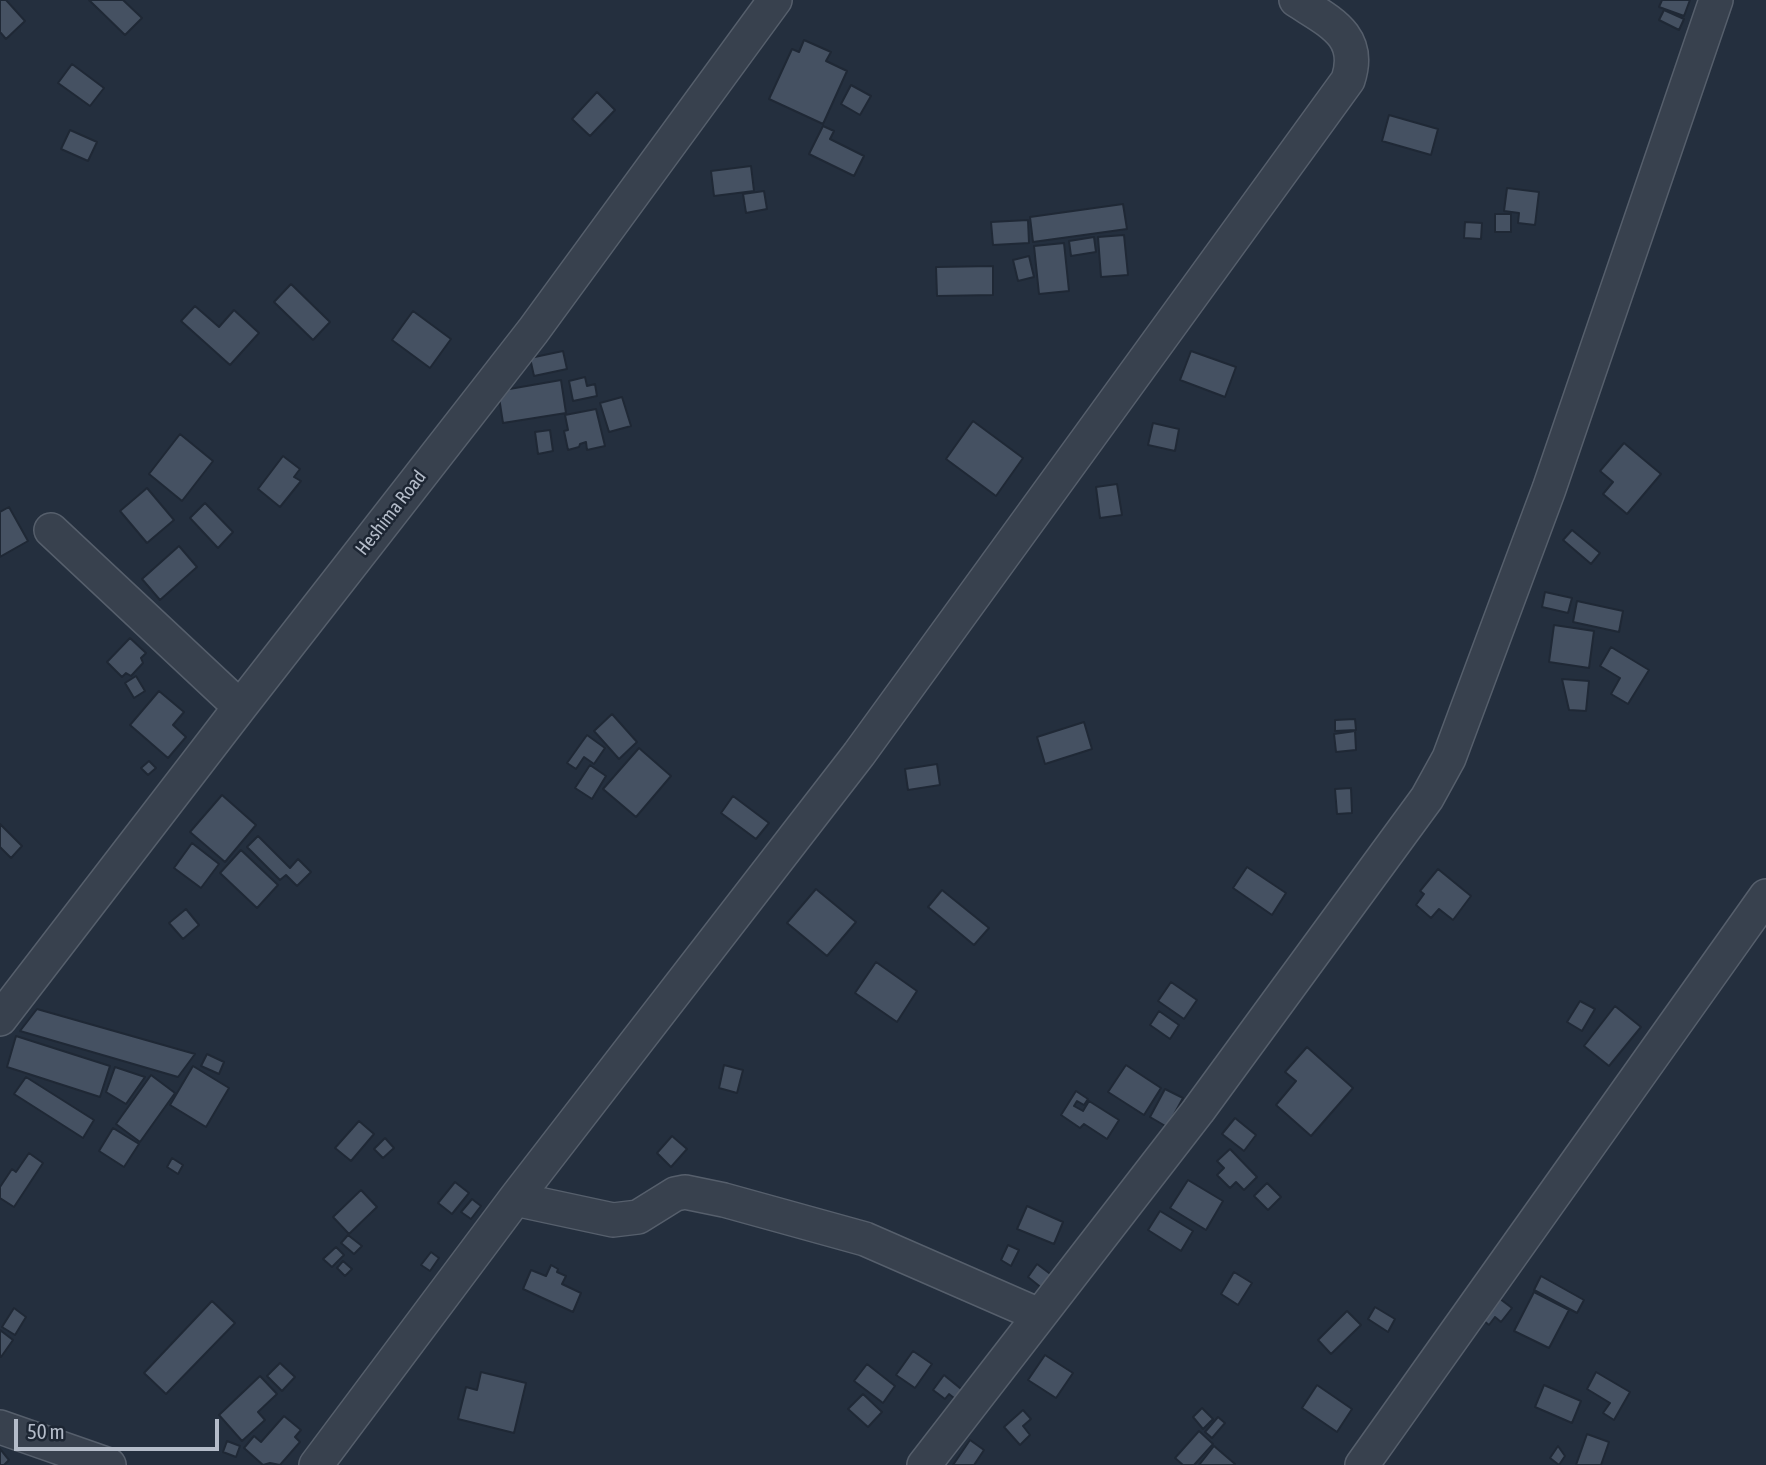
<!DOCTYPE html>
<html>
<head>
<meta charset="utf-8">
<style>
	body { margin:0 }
	#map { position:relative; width:1766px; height:1465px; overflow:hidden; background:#242f3e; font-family:"Asap Condensed",sans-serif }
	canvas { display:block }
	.scale { position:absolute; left:14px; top:1419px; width:205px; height:32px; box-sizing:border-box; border:4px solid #b4bcc9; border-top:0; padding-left:9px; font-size:21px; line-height:24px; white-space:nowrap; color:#b4bcc9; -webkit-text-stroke:5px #1d2633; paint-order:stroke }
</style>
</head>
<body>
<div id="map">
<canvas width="1766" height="1465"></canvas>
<div class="scale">50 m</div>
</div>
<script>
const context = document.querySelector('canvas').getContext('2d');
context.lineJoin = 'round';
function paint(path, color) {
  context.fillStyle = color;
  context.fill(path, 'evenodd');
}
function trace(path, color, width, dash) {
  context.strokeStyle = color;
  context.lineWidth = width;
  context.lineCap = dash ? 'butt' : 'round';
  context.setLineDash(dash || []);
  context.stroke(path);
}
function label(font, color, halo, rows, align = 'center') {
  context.font = font + ' "Asap Condensed",sans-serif';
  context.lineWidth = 5;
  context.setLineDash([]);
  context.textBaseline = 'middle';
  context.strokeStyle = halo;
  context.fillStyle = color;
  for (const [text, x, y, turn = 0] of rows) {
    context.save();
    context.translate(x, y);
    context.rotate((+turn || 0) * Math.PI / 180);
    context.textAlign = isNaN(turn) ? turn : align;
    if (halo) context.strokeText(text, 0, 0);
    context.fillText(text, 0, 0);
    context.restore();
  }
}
const building = new Path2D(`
	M0 0H6L25 21 6 39 0 32Z
	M89 0H123L142 18 125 35Z
	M1662 0H1690L1684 16 1659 7Z
	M1664 10 1684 19 1679 30 1659 20Z
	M804 40 831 52 826 61 847 71 823 124 769 99 792 49 799 52Z
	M72 64 104 88 90 106 58 83Z
	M851 85 871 96 860 115 841 104Z
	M597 92 615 110 590 136 572 119Z
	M1389 115 1438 129 1431 155 1382 141Z
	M823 126 834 131 830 139 864 156 854 176 809 154Z
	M70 130 97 142 88 161 61 149Z
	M751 166 754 191 714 196 711 171Z
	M1507 188 1539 192 1535 225 1518 223 1519 213 1504 211Z
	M764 191 767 209 746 213 743 194Z
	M1123 204 1127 229 1033 242 1030 217Z
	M1495 214H1511V232H1495Z
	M1028 220 1029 243 993 245 991 222Z
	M1465 222 1482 223 1481 239 1464 238Z
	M1124 235 1128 275 1101 277 1098 237Z
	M1094 237 1096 252 1071 256 1069 241Z
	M1064 243 1069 291 1039 294 1034 246Z
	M1029 256 1034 277 1018 281 1013 260Z
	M993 266V295L937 296 936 267Z
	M291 284 330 322 313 340 274 302Z
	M195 306 219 327 234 310 259 333 230 365 181 321Z
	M413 311 451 339 430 368 392 340Z
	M563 351 567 369 534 376 530 358Z
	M1191 351 1236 367 1225 397 1180 380Z
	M585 377 587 386 595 384 597 396 573 401 569 381Z
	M561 380 566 413 503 423 498 391Z
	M622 397 631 426 609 432 600 403Z
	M596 409 605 446 587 450 586 442 580 444 579 447 568 450 564 431 568 430 565 415Z
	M973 421 1023 458 996 496 946 459Z
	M1153 423 1179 429 1175 451 1148 445Z
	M550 430 553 451 538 454 535 432Z
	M180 434 213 461 182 501 149 474Z
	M1624 443 1661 474 1627 514 1603 494 1613 482 1600 471Z
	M283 456 300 469 294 477 301 481 280 507 258 489Z
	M1117 484 1122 515 1100 518 1096 487Z
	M147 488 174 520 147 543 120 511Z
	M205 503 233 532 218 548 190 518Z
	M9 507 28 541 0 557V512Z
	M1572 530 1600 553 1591 564 1563 540Z
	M179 546 197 567 160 600 142 579Z
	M1545 592 1572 598 1568 613 1542 607Z
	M1577 601 1623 611 1619 632 1573 622Z
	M1554 625 1594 631 1589 668 1549 662Z
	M130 638 146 653 141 658 143 663 131 676 126 673 122 677 107 662Z
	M1611 647 1649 670 1628 704 1611 694 1620 678 1600 666Z
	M136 676 145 691 134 698 125 683Z
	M1562 679 1589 681 1586 711 1569 710Z
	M159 691 184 712 173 725 186 737 168 758 130 725Z
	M612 714 637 742 619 759 594 731Z
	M1355 719 1356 730 1335 731V720Z
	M1084 722 1092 749 1045 764 1037 737Z
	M1355 731 1356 750 1336 752 1334 734Z
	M587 735 605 748 594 764 584 757 576 769 567 763Z
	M639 748 671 776 636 817 603 789Z
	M149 761 156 768 148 775 141 768Z
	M937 764 940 785 908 790 905 769Z
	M590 765 606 776 592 799 575 788Z
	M1351 788 1352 813 1337 814 1335 789Z
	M222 795 256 825 225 862 190 832Z
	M733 796 769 823 756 839 721 813Z
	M0 824 22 846 11 858 0 847Z
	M258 836 290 868 298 859 311 872 297 886 286 875 280 880 247 847Z
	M192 843 219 864 201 888 174 868Z
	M241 850 278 885 257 908 220 873Z
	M1247 867 1286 893 1272 915 1233 888Z
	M1438 869 1471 896 1453 920 1439 909 1431 918 1416 905 1424 894 1420 891Z
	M816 889 856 922 827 956 787 923Z
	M942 890 989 928 974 945 928 907Z
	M186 909 199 925 183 939 169 923Z
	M876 962 917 991 897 1022 855 993Z
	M1171 982 1197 1000 1184 1019 1158 1001Z
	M1580 1001 1595 1009 1582 1031 1567 1022Z
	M1615 1006 1641 1027 1609 1066 1584 1046Z
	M37 1009 195 1054 178 1077 20 1031Z
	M1159 1011 1179 1025 1170 1039 1150 1025Z
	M16 1036 110 1066 100 1097 7 1067Z
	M1307 1047 1353 1088 1311 1136 1276 1105 1296 1081 1285 1072Z
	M207 1054 224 1062 219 1074 201 1066Z
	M724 1065 743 1070 737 1093 719 1088Z
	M1126 1065 1161 1088 1144 1115 1108 1092Z
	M193 1066 229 1088 206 1127 170 1105Z
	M115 1067 145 1077 126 1104 106 1092Z
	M151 1075 175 1093 140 1142 116 1124Z
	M26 1077 94 1120 83 1138 14 1094Z
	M1165 1089 1183 1098 1167 1127 1150 1117Z
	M1076 1091 1088 1099 1084 1105 1077 1101 1074 1106 1083 1111 1089 1101 1119 1120 1107 1139 1084 1124 1080 1128 1061 1115Z
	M1235 1118 1256 1135 1244 1151 1222 1134Z
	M359 1121 374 1134 351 1161 335 1148Z
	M113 1128 139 1144 124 1167 99 1151Z
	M672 1136 687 1149 671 1167 657 1153Z
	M385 1138 394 1148 383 1158 374 1149Z
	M1230 1149 1257 1177 1244 1190 1236 1182 1230 1188 1217 1175 1224 1168 1217 1161Z
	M29 1153 43 1163 14 1207 0 1198V1187L12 1169 16 1172Z
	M172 1158 183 1165 178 1174 167 1167Z
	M1188 1180 1223 1201 1206 1230 1170 1208Z
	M455 1182 469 1193 452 1214 438 1203Z
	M1267 1183 1281 1197 1268 1210 1254 1196Z
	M361 1190 377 1207 349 1234 333 1217Z
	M472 1199 481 1206 471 1219 461 1212Z
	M1027 1206 1063 1222 1054 1244 1017 1229Z
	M1160 1211 1193 1231 1181 1251 1148 1230Z
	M348 1235 362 1246 354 1254 341 1243Z
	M1008 1245 1019 1250 1011 1266 1001 1260Z
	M336 1247 344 1255 332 1267 323 1259Z
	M431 1252 439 1258 430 1271 421 1265Z
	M343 1261 352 1269 345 1276 337 1268Z
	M1037 1264 1053 1276 1043 1289 1028 1277Z
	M551 1265 558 1269 557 1272 566 1276 562 1284 581 1293 573 1312 523 1289 531 1270 546 1276Z
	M1234 1272 1252 1283 1238 1305 1221 1294Z
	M1541 1276 1584 1300 1577 1313 1534 1290Z
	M1534 1292 1569 1310 1549 1348 1514 1331Z
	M1495 1295 1512 1308 1501 1322 1495 1317 1489 1325 1479 1317Z
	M212 1301 235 1323 166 1394 144 1373Z
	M1375 1307 1395 1319 1388 1332 1368 1319Z
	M14 1308 26 1317 15 1335 2 1327Z
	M1347 1311 1361 1325 1331 1354 1318 1340Z
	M0 1330 13 1340 1 1357H0Z
	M913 1351 932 1364 915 1388 896 1375Z
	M1045 1355 1073 1373 1056 1398 1028 1380Z
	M280 1363 295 1377 282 1391 267 1376Z
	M867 1364 895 1386 883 1403 854 1381Z
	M481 1372 526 1383 514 1433 458 1419 466 1387 477 1390Z
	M1596 1372 1630 1392 1614 1420 1603 1413 1610 1403 1587 1389Z
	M944 1375 966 1393 959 1402 949 1394 945 1399 933 1390Z
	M260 1376 277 1394 258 1412 265 1420 242 1441 219 1415Z
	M1317 1385 1352 1409 1337 1432 1302 1408Z
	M1544 1385 1581 1401 1572 1423 1535 1407Z
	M863 1394 882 1412 868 1427 848 1409Z
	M1202 1408 1213 1419 1203 1429 1193 1417Z
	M1023 1410 1031 1419 1023 1426 1030 1435 1020 1445 1004 1427Z
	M284 1416 301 1430 295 1437 300 1442 280 1465 270 1463 263 1465 244 1448 254 1436 261 1442Z
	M1218 1417 1225 1423 1212 1438 1205 1432Z
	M1199 1431 1213 1444 1194 1465H1183L1175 1458Z
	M1587 1434 1609 1442 1601 1465H1576Z
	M970 1440 984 1450 974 1465H953Z
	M227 1441 240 1446 236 1457 223 1452Z
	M1214 1446 1235 1464 1234 1465H1199Z
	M1558 1446 1565 1456 1559 1465 1550 1458Z
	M0 1449 9 1460 4 1465H0Z`);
const minor = new Path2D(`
	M51 530 240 707
	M0 1019 240 707 533 331 775 0
	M515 1199 613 1220 638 1217 675 1194 685 1192 724 1200 865 1239 1039 1315
	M0 1427 109 1465
	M316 1465 515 1199 859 754 1348 80C1363 35 1328 21 1296 0
	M924 1465 1198 1111 1427 798 1449 758 1549 489 1716 0
	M1362 1465 1766 896`);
const streetNames = [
	["Heshima Road",391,513,-52]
];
paint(building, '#455162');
trace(building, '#1f2835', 2);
trace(minor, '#565f6c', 36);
trace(minor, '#38414e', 33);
label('19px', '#b4bcc9', '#1d2633', streetNames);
</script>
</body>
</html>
